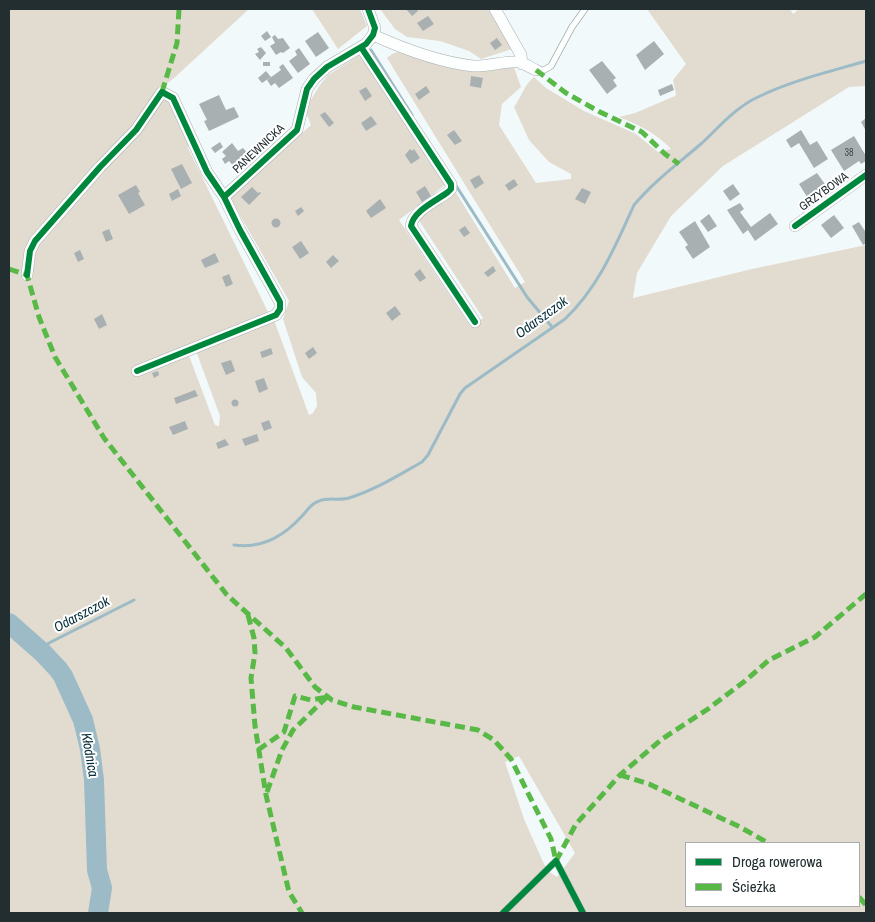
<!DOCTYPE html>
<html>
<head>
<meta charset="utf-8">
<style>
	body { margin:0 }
	#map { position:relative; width:875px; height:922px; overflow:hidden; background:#f2f9fa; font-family:"Archivo Narrow",sans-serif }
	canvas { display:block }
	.frame { position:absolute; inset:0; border:10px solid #232e31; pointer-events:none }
	.legend { position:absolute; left:685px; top:842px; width:175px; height:65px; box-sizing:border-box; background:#fff; border:1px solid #a7abad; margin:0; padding:6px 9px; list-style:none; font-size:15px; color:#232e31 }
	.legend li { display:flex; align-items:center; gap:10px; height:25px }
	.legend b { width:25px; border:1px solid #a7abad }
</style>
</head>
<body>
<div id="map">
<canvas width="875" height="922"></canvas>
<div class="frame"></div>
<ul class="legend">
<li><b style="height:6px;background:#00873e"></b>Droga rowerowa</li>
<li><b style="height:6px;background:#58b947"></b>Ścieżka</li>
</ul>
</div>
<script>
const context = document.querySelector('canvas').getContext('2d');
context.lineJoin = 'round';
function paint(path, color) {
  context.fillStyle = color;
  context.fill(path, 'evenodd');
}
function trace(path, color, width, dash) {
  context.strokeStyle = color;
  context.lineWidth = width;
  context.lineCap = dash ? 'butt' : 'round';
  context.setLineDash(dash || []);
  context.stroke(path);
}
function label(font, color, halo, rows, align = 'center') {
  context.font = font + ' "Archivo Narrow",sans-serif';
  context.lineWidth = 4;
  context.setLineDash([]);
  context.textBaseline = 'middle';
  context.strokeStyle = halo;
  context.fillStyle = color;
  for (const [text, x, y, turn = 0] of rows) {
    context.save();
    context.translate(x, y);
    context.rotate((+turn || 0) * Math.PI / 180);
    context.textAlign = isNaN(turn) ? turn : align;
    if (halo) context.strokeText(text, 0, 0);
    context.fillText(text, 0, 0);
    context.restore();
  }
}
const green = new Path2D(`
	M9 9H249L173 79 159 89 132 127 35 248 163 99H167L189 141 188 148 269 314 132 369 135 375 188 353 215 425 219 426 220 416 196 351 274 320 309 415 313 413 317 406 316 393 302 377 283 319 289 301 230 198 311 125 307 115V106L320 85 328 75 361 54 445 185 399 220 471 327 483 318 418 219 455 191 515 288 525 282 387 58 392 54 398 52 430 59 514 67 521 87 502 104 499 125 536 183 571 179V174L549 162 529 140 514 107C522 96 524 85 534 77L546 88 584 111 636 134 658 152 671 149C656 133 639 125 619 117L635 113 675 96 676 94 673 80 686 64 647 9H790L793 14 799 9H866V86L849 87 723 166 671 216 637 273 633 298 752 269 866 245V913H9ZM519 756 575 853 557 877 548 871 543 862 524 819 505 762ZM686 843H859V906H686Z
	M312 9H360L367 26 338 49Z
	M380 9H488L512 49 481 59 469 51 440 41 407 37 395 29Z`);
const stream = new Path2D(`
	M371 50 412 115
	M455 184 527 297 552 327
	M234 545C261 549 284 536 302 516 308 510 310 504 319 501 328 497 339 501 349 498 375 490 399 475 422 462L428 455 460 394 465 388 565 319C598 288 616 245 634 205 654 181 679 163 702 143 719 127 736 107 758 97 790 81 832 71 866 61
	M40 650 49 643 134 600`);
const river = new Path2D(`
	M9 623 43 653 58 669 63 676 83 720 90 749 94 780 97 870 102 888 98 913`);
const building = new Path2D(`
	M406 9H416L418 11 412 16Z
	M428 16 434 24 423 31 417 23Z
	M267 31 271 37 265 41 261 36Z
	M318 32 329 48 316 57 305 41Z
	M275 35 278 39 283 38 290 48 283 53 281 52 276 55 270 46 275 43 272 37Z
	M497 38 502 45 495 50 490 43Z
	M654 41 664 54 645 70 636 55Z
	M261 47 266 53 260 60 255 54 259 52 257 49Z
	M299 48 310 64 298 73 289 61 297 55 295 51Z
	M602 61 616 78 613 80 617 86 607 94 589 70Z
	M263 62H270V66H263Z
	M283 64 293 78 279 88 275 83 271 86 267 80 281 70 279 67Z
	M266 71 271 77 262 83 258 78Z
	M471 76 483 78 481 88 470 86Z
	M672 84 674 90 660 96 658 90Z
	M426 86 430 92 419 100 415 94Z
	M366 87 372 96 365 101 359 91Z
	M219 95 226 110 234 107 239 117 209 131 204 121 207 120 199 104Z
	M325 112 334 123 329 127 320 115Z
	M371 116 377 124 366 131 361 123Z
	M866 118V131L861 122Z
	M454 130 462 141 455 145 447 135Z
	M801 130 810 145 817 141 828 159 814 168 799 143 791 148 786 140Z
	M854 136 866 156V161L861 164 859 161 844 171 831 150Z
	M220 142 223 147 215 153 211 148Z
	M232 143 238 151 243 148 250 156 235 168 229 161 225 164 222 159 226 156 222 152Z
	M410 149 412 151 414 149 420 158 411 164 405 155Z
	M182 164 192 183 181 189 171 169Z
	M817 173 827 187 809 200 799 184Z
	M479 175 484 183 475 189 470 180Z
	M514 179 518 185 509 191 505 185Z
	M733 184 740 194 730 201 723 191Z
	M136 185 140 192 138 193 145 205 129 214 118 195Z
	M425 186 431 196 422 202 416 192Z
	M252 187 258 193 260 192 261 193 249 205 241 197Z
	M582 188 591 192 585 204 575 199Z
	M178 189 181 196 172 201 169 194Z
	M380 199 386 208 371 218 366 211Z
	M740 203 744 209 740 212 751 227 770 213 778 224 755 241 748 230 743 234 727 210Z
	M301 207 304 211 298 216 295 211Z
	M709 214 717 226 708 232 700 221Z
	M834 215 844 228 831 238 821 225Z
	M271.5 223a4.5 4.5 0 1 1 9 0a4.5 4.5 0 1 1-9 0Z
	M695 221 710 247 693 259 685 247 688 245 679 232Z
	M859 222 865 231 866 230V243L863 245 852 226Z
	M465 226 470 233 464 237 459 230Z
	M109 229 113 239 106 242 102 232Z
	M301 241 309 253 300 259 292 247Z
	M80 250 84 259 78 262 74 253Z
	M215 253 219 262 205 268 201 260Z
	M333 255 339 261 331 268 326 262Z
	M493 266 496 271 488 277 484 273Z
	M420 269 426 278 420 282 414 274Z
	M229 274 233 284 226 287 222 277Z
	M395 306 401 314 392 321 386 313Z
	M102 314 107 325 99 329 94 319Z
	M313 347 317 353 309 359 305 353Z
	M271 348 273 354 262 358 260 352Z
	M231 360 235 371 226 375 221 363Z
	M158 371 159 375 154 378 152 373Z
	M264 378 268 389 259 393 255 381Z
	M195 390 198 396 176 404 174 398Z
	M231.5 403a3.5 3.5 0 1 1 7 0a3.5 3.5 0 1 1-7 0Z
	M269 420 272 428 264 431 261 423Z
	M185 421 188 429 173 435 169 427Z
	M257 434 259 441 245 446 242 439Z
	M225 439 229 445 218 449 216 443Z`);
const lane = new Path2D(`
	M536 70H544L551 66 572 27 585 9
	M503 913 556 861 583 913`);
const street = new Path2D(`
	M495 9 521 55 522 64
	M373 35C404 49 439 62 473 66 486 67 511 60 519 62 524 63 531 68 536 70
	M361 47 451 184V189L448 192C436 201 413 211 411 226L475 322
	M795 226 866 175
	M27 275 30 251 35 241 100 167 136 130 162 92 173 98 207 172 224 197 297 130 307 89 314 79 327 67 366 44 373 35 375 28 368 9
	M137 371 276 315 280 309V302L240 230 224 197`);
const quiet = new Path2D(`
	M536 70 566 93 600 112 642 132 665 154 679 164
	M162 92 177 43 179 9
	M9 269 27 275 39 317 55 357 104 438 227 595 286 648 315 687 332 700 354 707 478 730 494 740 511 759 551 839 556 861
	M248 615 254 638 255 653 251 678 255 726 266 795 289 892 302 913
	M258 750 284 732 295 696 311 700 327 697
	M620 775 649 784 740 827 768 843
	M267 792 282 750 293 730 327 697
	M556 861 576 824 620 775 662 739 708 709 745 681 769 660 815 637 866 594
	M859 897 866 905`);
const cycleway = new Path2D(`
	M361 47 451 184V189L448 192C436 201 413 211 411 226L475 322
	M795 226 866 175
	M27 275 30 251 35 241 100 167 136 130 162 92 173 98 207 172 224 197 297 130 307 89 314 79 327 67 366 44 373 35 375 28 368 9
	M137 371 276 315 280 309V302L240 230 224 197
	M503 913 556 861 583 913`);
const numberNames = [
	["38",849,153]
];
const streetNames = [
	["PANEWNICKA",259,149,-43],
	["GRZYBOWA",824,192,-36]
];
const waterNames = [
	["Odarszczok",542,318,-36],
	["Odarszczok",82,615,-28],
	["Kłodnica",89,755,80]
];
paint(green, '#e2dcd0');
trace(stream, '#9cbbc6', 3);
trace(river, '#9cbbc6', 20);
paint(building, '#a8b0b2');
trace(lane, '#a6aeb1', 7);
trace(street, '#a6aeb1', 12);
trace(lane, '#fdfefe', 5.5);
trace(street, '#fdfefe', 11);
trace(quiet, '#58b947', 5, [10, 5]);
trace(cycleway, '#00873e', 6);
label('10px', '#444e51', null, numberNames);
label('12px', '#232e31', '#fff', streetNames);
label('italic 14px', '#06303b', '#fff', waterNames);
</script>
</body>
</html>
